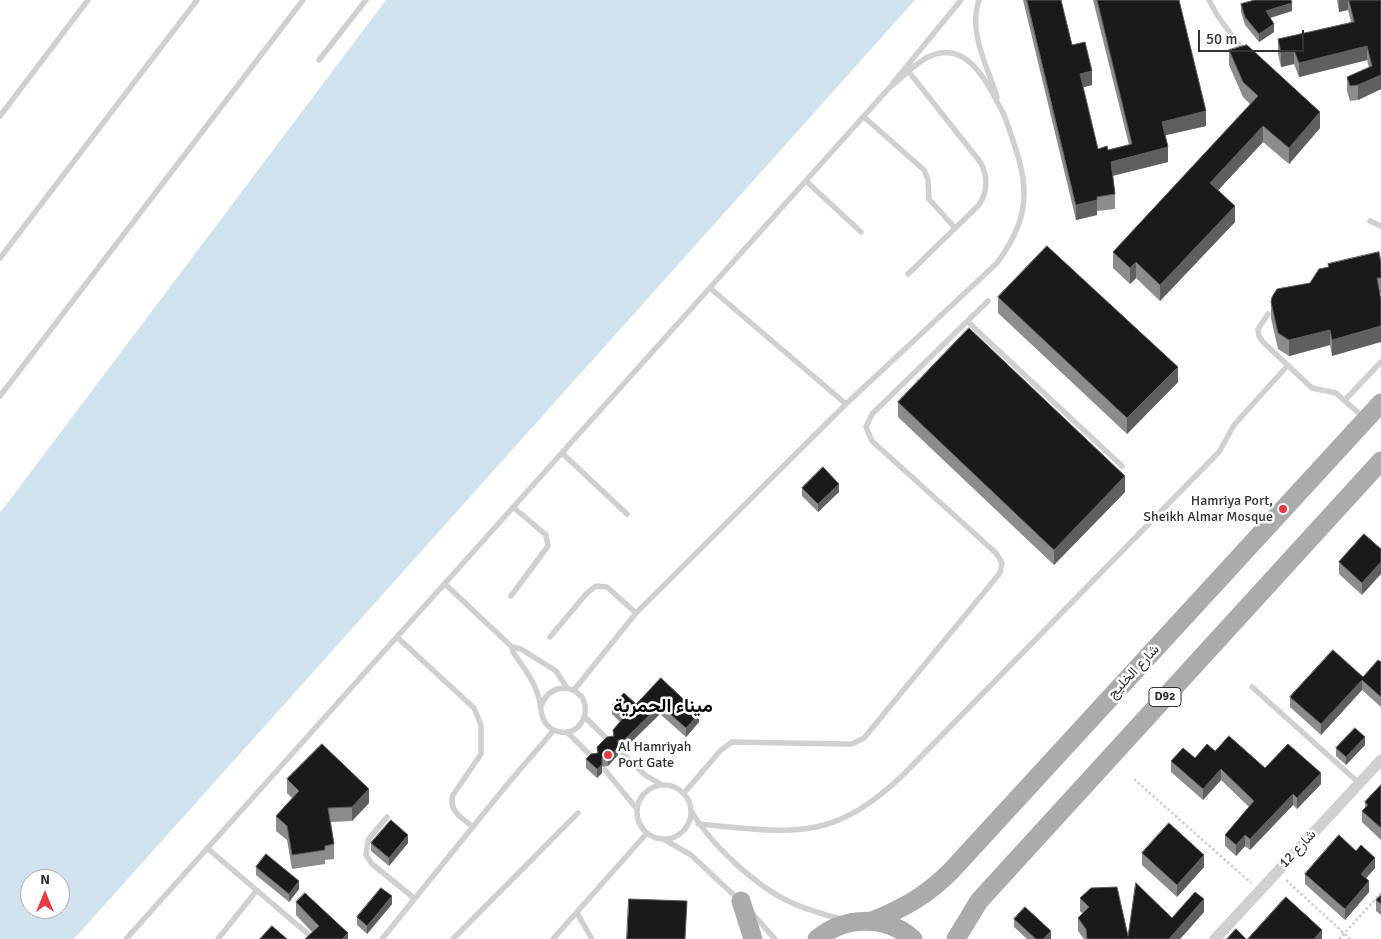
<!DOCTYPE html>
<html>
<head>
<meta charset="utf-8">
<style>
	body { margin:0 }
	#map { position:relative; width:1381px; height:939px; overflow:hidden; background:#fff; font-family:Signika,sans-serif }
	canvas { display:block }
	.north { position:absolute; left:20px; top:869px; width:50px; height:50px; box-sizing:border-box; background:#fff; border:1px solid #adadad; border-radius:50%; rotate:0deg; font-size:14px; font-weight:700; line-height:20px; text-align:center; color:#333 }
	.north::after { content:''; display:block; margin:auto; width:18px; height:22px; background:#e63946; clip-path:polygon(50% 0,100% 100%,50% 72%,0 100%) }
	.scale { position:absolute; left:1198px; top:30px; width:106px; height:22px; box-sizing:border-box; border:2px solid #333; border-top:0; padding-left:6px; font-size:15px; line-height:18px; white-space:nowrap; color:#333; -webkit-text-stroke:4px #fff; paint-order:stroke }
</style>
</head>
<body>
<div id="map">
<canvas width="1381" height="939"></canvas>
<div class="north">N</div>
<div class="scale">50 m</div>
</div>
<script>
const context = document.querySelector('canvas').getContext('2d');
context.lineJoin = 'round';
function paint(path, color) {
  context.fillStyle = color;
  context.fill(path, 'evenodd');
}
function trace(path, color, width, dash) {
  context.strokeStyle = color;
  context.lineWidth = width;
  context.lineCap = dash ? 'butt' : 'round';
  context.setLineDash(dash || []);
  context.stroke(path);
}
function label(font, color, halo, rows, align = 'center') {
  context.font = font + ' Signika,Vazirmatn,sans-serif';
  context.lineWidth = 5;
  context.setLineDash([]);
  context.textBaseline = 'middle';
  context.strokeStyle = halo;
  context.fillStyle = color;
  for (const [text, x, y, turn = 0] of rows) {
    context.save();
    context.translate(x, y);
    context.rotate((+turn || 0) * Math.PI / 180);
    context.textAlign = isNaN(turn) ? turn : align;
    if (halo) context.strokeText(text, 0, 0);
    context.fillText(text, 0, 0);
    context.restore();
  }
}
const water = new Path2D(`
	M386 0H915L74 939H0V513ZM30 879H60V909H30Z`);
const path = new Path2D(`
	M1134 779 1251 883
	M1286 880 1350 939
	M1339 939 1381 893`);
const lane = new Path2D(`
	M979 0C968 33 987 65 997 97
	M1209 0 1217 15 1244 52
	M319 60 366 0
	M893 83 961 0
	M0 116 88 0
	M864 117 924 170 928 179 929 199 955 228
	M806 181 861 232
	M1370 221 1381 226
	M0 258 197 0
	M908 274 979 205C988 191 988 178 981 163L909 72
	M710 288 846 404
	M1268 314 1258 329 1259 336 1263 342 1312 388 1336 393 1363 417
	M968 322 1122 466
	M0 396 303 0
	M1345 400 1381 362
	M562 453 627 514
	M445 584 512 647 513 652C522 666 533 678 538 695 542 707 539 721 552 729 574 742 593 717 582 697 568 682 548 687 541 706
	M511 596 548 546 546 535 513 507
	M397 637 474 708 481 725V754L453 795C448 811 462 818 473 827
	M550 637 587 593 596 586 607 587 636 613
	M512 647 521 649 556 671 567 688
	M1252 687 1359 783
	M574 690 636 613 846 404 997 263C1039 206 1025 174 1003 112
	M585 717 610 742
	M567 732 594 759
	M621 752 645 775 662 785
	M605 770 637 809
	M637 812a27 27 0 1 1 54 0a27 27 0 1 1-54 0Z
	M684 793 721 750 732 742 843 744H852L864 738 1000 573 1002 563 996 553 872 441 866 427 872 414 988 301
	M692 812C711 845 756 886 790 902 806 910 824 914 841 919
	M387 817 368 840 366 855 372 864 414 898
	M698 824C791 832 830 844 903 775L1219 452 1234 425 1288 365
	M663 839 691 855 739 900
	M207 848 314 939
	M751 912 775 939
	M577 913 592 939
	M126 939 889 88C902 78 914 64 928 57 969 37 989 87 1004 115
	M218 939 257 890
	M382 939 510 781 554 730
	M453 939 578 813
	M553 939 647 833`);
const street = new Path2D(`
	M1215 939 1381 760`);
const primary = new Path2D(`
	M741 901 753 939
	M872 921C904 908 926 896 951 871L1381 403
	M817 939C844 916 886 915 913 939
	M956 939 979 901 1381 461`);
const wall = new Path2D(`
	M1023 0H1061L1072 45 1092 85 1083 87 1098 149 1108 150 1129 145 1093 0H1179L1206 126 1166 135 1168 162 1113 176 1115 194V209L1097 211V215L1076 220Z
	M1337 0H1381V89L1358 100 1350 101 1347 91V77L1369 68 1367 60 1299 77 1294 64 1281 67 1278 54V39L1351 22 1348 10 1339 12Z
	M1241 4 1292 11 1270 18 1274 32 1259 42 1245 25 1241 12Z
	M1229 50 1320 128 1289 164 1263 142 1218 190 1235 222 1160 301 1136 278 1130 284 1113 268V252L1250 104 1243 97 1229 65Z
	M1381 263V293L1380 294 1332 356 1330 345 1289 356 1278 349 1271 318V302L1310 283 1328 267V264Z
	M998 297 1178 382 1127 434 998 313Z
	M898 402 1125 492 1054 565 898 417Z
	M802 488 839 492 818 512 802 496Z
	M1364 534 1362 595 1339 574V562Z
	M1381 662V707L1362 690 1321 735 1290 707V697L1363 677Z
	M661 678 699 722 686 737 660 714 624 749 618 748V755L608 766 602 767V773L597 778 586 768V759L597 753V747L613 736V730L620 722 612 714V705L636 704Z
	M1365 745 1346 765 1336 756V748Z
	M1215 751 1265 768 1321 784 1297 809 1293 805 1250 850 1245 846 1236 856 1225 846V835L1249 807 1221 780 1203 800 1171 772V761L1195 758Z
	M287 779 369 803 352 821 331 822 334 844V859L325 860V864L292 869 287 840 276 831V816L292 798 287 793Z
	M1381 785V840L1362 822V811L1365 808V802Z
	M371 843H408L389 866 371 851Z
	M1142 853 1204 867 1177 897 1142 865Z
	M256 867 299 889 289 902 256 875Z
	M1375 868 1366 878 1369 892 1345 920 1305 884V874Z
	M1381 895V915L1376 911V900Z
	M1080 898 1128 936 1172 918 1204 912 1180 939H1084L1078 931V918L1083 914 1080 911Z
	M296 902 348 939 312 932 296 915Z
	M392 904 367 934 357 925V917Z
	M1014 919 1051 939H1027L1014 927Z`);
const shadedWall = new Path2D(`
	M1339 0H1348V10L1339 12Z
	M1292 3V11L1266 19V11Z
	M1274 24V32L1259 42V34Z
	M1367 46V60L1299 77V63Z
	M1294 50V64L1281 67V53Z
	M1092 71V85L1080 88V74Z
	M1381 75V89L1358 100V85Z
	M1206 111V126L1162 136V122Z
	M1320 112V128L1289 164V148Z
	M1263 126V142L1210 199V183Z
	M1168 147V162L1111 176V162Z
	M1097 200V215L1076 220V205Z
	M1235 206V222L1160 301V285Z
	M1136 262V278L1130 284V268Z
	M1381 326V342L1332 356V340Z
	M1330 330V345L1289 356V340Z
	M1178 367V382L1127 434V418Z
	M1125 476V492L1054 565V550Z
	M839 484V492L818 512V504Z
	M1381 562V574L1362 595V583Z
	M1362 680V690L1321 735V724Z
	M660 705V714L624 749V740Z
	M699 714V722L686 737V728Z
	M1365 737V745L1346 765V757Z
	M618 747V755L608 766V758Z
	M602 765V773L597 778V769Z
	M1221 769V780L1203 800V789Z
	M1321 773V784L1297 809V798Z
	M369 789V803L352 821V807Z
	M1293 794V805L1250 850V839Z
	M408 835V843L389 866V858Z
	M1245 835V846L1236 856V845Z
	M1204 855V867L1177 897V885Z
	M1375 858V868L1361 884V874Z
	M299 881V889L289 902V894Z
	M1369 881V892L1345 920V909Z
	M392 896V904L367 934V926Z
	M1204 899V912L1180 939H1169Z
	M1322 930V939H1314Z
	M1051 931V939H1043Z
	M348 933V939H342Z`);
const building = new Path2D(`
	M1027 0H1061L1072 45 1085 42 1092 71 1080 74 1098 149 1107 146 1108 150 1132 144 1097 0H1179L1206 111 1162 122 1168 147 1111 162 1115 194 1097 197V200L1076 205Z
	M1255 0H1291L1292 3 1266 11 1274 24 1259 34 1245 17 1241 4Z
	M1349 0H1381V75L1358 85 1350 86 1347 77 1372 66 1367 46 1299 63 1294 50 1281 53 1278 39 1354 22Z
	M1247 45 1320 112 1289 148 1263 126 1210 183 1235 206 1160 285 1136 262 1130 268 1113 252 1258 96 1243 82 1229 50Z
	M1047 246 1178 367 1127 418 998 297Z
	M1379 252 1381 263V278H1377L1381 300V326L1332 340 1330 330 1289 340 1278 333 1271 302 1272 297 1277 289 1310 283 1319 269 1329 267 1328 264Z
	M969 328 1125 476 1054 550 898 402Z
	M823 467 839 484 818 504 802 488Z
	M1364 534 1381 549V562L1362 583 1339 562Z
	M1333 650 1363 677 1378 660 1381 662V697L1362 680 1321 724 1290 697Z
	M661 678 699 714 686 728 660 705 624 740H618V747L608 758H602V765L597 769 586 759 591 754 598 753 597 747 607 737 614 736 613 730 624 717 612 705 624 693 636 704Z
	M1355 728 1365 737 1346 757 1336 748Z
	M1229 736 1265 768 1288 744 1321 773 1297 798 1293 794 1250 839 1245 835 1236 845 1225 835 1254 801 1221 769 1203 789 1171 761 1183 748 1195 758 1207 744 1215 751Z
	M322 744 369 789 352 807 328 808 334 844 325 846V850L292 855 287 826 276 816 299 791 287 779Z
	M1381 785V828L1362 811 1368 805 1365 802Z
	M391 820 408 835 389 858 371 843Z
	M1169 823 1204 855 1177 885 1142 853Z
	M1339 835 1356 851 1361 845 1375 858 1361 874 1369 881 1345 909 1305 874Z
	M266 854 299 881 289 894 256 867Z
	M1136 883 1172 918 1195 892 1204 899 1169 939H1087L1086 929 1078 918 1089 907 1080 898 1091 888 1117 887 1128 936Z
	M381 888 392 896 367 926 357 917Z
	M305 893 348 933 342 939H305L319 926 296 902Z
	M1381 895V904L1376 900Z
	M1286 897 1322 930 1314 939H1248Z
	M629 899 687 901 685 939H627Z
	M1025 907 1051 931 1043 939H1036L1014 919Z
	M272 926 287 939H260Z
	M1236 929 1246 939H1227Z`);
const markers = [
	[1283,509,5,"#e63946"],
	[608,755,5,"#e63946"]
];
const shields = [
	[1165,697,32]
];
const shieldNames = [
	["D92",1165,697]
];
const poiNames = [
	["Hamriya Port,",1273,501],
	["Sheikh Almar Mosque",1273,517],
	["Al Hamriyah",618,747,"left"],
	["Port Gate",618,763,"left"]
];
const streetNames = [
	["شارع الخليج",1134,672,-47],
	["شارع 12",1298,849,-47]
];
const districtNames = [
	["ميناء الحمرية",663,707]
];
paint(water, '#cfe2ee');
trace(path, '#cdcdcd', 2.5, [2.5, 2.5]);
trace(lane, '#d0d0d0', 5.5);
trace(street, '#d0d0d0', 11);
trace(primary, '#ababab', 19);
paint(wall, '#8c8c8c');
paint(shadedWall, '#5f5f5f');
paint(building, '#1a1a1a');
trace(building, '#5f5f5f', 1);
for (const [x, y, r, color] of markers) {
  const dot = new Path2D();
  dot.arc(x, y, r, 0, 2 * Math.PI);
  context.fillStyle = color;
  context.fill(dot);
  trace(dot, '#fff', 2);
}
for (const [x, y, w] of shields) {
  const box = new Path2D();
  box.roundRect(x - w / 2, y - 9.5, w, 19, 4);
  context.fillStyle = '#fff';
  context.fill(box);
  trace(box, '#333', 1);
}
label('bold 12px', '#333', null, shieldNames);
label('14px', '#333', '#fff', poiNames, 'right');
label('14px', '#333', '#fff', streetNames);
label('bold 19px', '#000', '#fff', districtNames);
</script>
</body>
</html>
